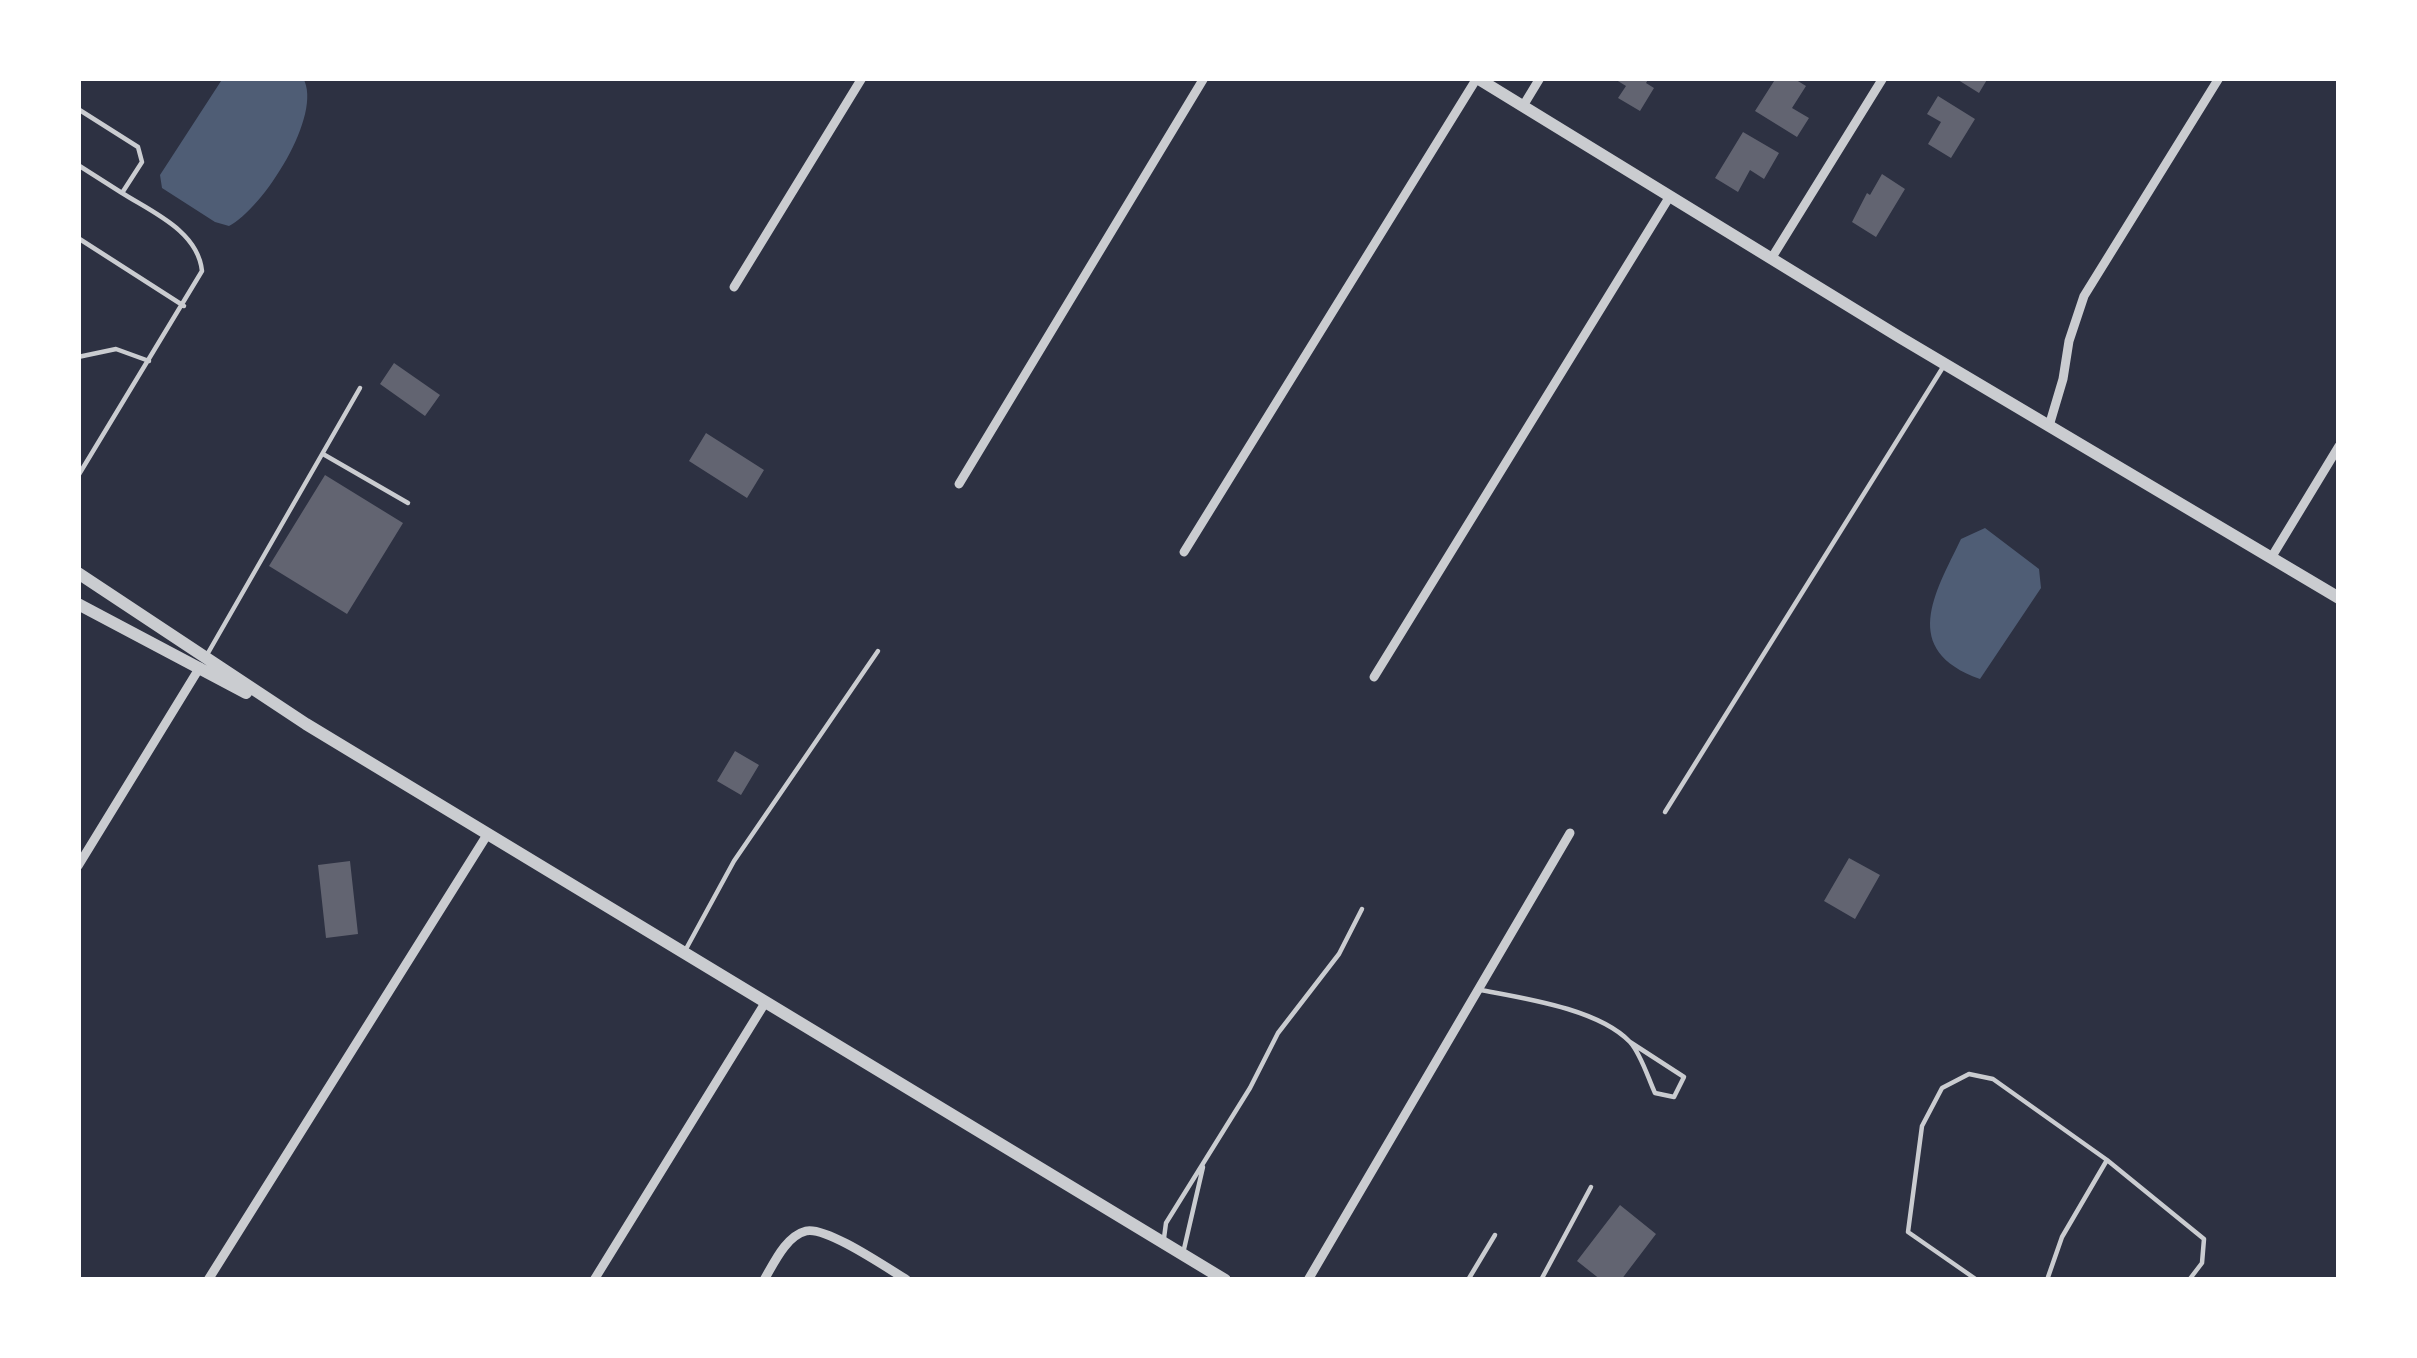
<!DOCTYPE html>
<html>
<head>
<meta charset="utf-8">
<style>
	body { margin:0 }
	#map { position:relative; width:2417px; height:1358px; overflow:hidden; background:#2d3142; font-family:Raleway,sans-serif }
	canvas { display:block }
	.frame { position:absolute; inset:0; border:81px solid #fff; pointer-events:none }
</style>
</head>
<body>
<div id="map">
<canvas width="2417" height="1358"></canvas>
<div class="frame"></div>
</div>
<script>
const context = document.querySelector('canvas').getContext('2d');
context.lineJoin = 'round';
function paint(path, color) {
  context.fillStyle = color;
  context.fill(path, 'evenodd');
}
function trace(path, color, width, dash) {
  context.strokeStyle = color;
  context.lineWidth = width;
  context.lineCap = dash ? 'butt' : 'round';
  context.setLineDash(dash || []);
  context.stroke(path);
}
const water = new Path2D(`
	M223 78H303C324 114 263 209 229 226L215 222 162 188 160 175Z
	M1985 528 2039 569 2041 588 1980 679C1899 650 1935 593 1961 539Z`);
const building = new Path2D(`
	M1613 78H1649L1646 83 1654 88 1640 111 1618 98 1626 86Z
	M1776 78H1793L1806 86 1792 108 1809 118 1797 137 1755 111Z
	M1955 78H1988L1979 93Z
	M1938 96 1975 119 1951 158 1928 144 1941 122 1927 114Z
	M1743 132 1779 153 1764 179 1750 170 1738 192 1715 178Z
	M1882 174 1905 189 1876 237 1852 222 1867 193 1870 195Z
	M394 363 440 395 425 416 380 384Z
	M706 433 764 470 747 498 689 461Z
	M325 475 403 523 347 614 269 566Z
	M735 751 759 765 741 795 717 781Z
	M1849 858 1880 875 1855 919 1824 901Z
	M350 861 358 934 326 938 318 865Z
	M1620 1205 1656 1234 1621 1280H1601L1577 1261Z`);
const service = new Path2D(`
	M78 109 138 147 142 162 122 193 78 165
	M78 238 184 306
	M78 357 116 349 149 361
	M323 454 408 503
	M78 476 202 271C198 231 152 212 122 193
	M208 653 360 388
	M1665 812 1945 364
	M686 949 734 861 878 651
	M1481 990C1523 998 1599 1009 1630 1042 1641 1054 1648 1078 1655 1093L1674 1097 1684 1077 1630 1042
	M2107 1160 2204 1239 2202 1263 2189 1280
	M1164 1238 1166 1223 1250 1088 1278 1033 1339 954 1362 909
	M1184 1249 1203 1167
	M1468 1280 1495 1235
	M1541 1280 1591 1187
	M1977 1280 1908 1232 1922 1126 1942 1088 1969 1074 1993 1079 2107 1160 2062 1237 2047 1280`);
const minor = new Path2D(`
	M1523 106 1540 78
	M1771 259 1883 78
	M734 287 862 78
	M2049 426 2063 379 2069 341 2084 296 2219 78
	M959 484 1204 78
	M1184 552 1477 78
	M2271 558 2339 446
	M1374 677 1670 196
	M78 866 200 667
	M208 1280 487 835
	M594 1280 765 1003
	M764 1280C774 1263 786 1236 806 1231 826 1226 887 1268 907 1280
	M1308 1280 1570 833`);
const tertiary = new Path2D(`
	M1477 78 1901 338 2339 598
	M78 573 306 724 1225 1280
	M78 604 246 693`);
paint(water, '#4f5d75');
paint(building, '#626471');
trace(service, '#caccd0', 4.5);
trace(minor, '#caccd0', 9);
trace(tertiary, '#caccd0', 12);
</script>
</body>
</html>
